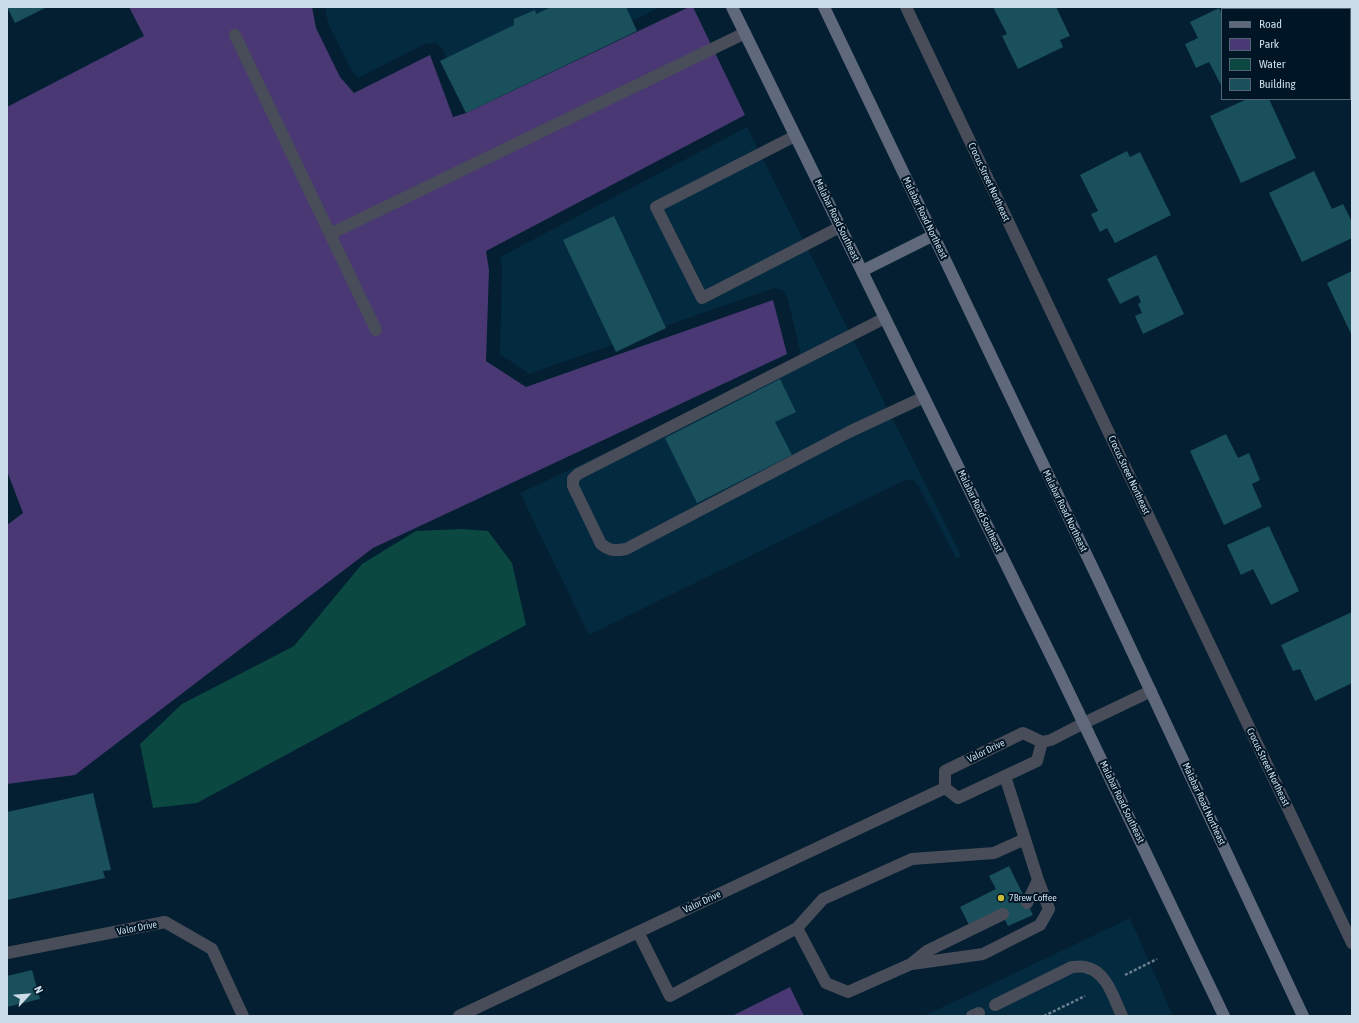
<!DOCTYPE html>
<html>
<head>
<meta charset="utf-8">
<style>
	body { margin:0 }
	#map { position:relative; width:1359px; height:1023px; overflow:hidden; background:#031f31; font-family:"Asap Condensed",sans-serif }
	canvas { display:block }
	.frame { position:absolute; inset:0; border:8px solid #cbdbe7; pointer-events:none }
	.legend { position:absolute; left:1221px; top:8px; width:130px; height:92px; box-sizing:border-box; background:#001627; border:1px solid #516574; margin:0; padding:5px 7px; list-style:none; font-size:12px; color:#cbdbe7 }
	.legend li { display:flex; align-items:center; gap:8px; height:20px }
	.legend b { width:20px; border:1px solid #516574 }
	.north { position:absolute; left:8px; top:975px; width:40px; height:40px; -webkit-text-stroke:3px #001627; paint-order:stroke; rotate:64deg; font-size:11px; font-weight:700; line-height:16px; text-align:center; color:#cbdbe7 }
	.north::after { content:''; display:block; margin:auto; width:14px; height:18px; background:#cbdbe7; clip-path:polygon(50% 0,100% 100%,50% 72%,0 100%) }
</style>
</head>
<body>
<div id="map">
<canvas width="1359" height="1023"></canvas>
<div class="frame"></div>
<ul class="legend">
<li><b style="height:5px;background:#60687c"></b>Road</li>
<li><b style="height:11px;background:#493873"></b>Park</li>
<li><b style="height:11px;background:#0c4842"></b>Water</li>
<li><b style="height:11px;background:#19505b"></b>Building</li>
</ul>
<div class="north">N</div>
</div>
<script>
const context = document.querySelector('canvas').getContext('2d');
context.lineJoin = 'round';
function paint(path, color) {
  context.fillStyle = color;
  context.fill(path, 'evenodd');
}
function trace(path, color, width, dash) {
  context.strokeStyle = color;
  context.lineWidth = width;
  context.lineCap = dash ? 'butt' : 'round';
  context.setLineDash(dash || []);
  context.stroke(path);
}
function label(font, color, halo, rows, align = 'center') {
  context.font = font + ' "Asap Condensed",sans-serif';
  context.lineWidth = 4;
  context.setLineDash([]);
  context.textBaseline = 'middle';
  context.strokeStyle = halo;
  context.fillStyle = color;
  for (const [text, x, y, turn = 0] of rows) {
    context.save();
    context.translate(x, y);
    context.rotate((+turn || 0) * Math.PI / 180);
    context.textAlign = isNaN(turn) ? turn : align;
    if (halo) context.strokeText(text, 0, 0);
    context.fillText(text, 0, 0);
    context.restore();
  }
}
const built = new Path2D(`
	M325 7H661L462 102 443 50 437 44 434 43 425 44 358 78 351 70 328 23Z
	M747 127 961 556 956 558 918 485 913 480H905L589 635 520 493 792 365 799 359 800 351 787 296 782 290 774 288 529 374 500 354 502 269 500 257Z
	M1130 918 1173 1016H923L973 993Z`);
const green = new Path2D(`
	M129 7H312L316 28 340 77 354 93 430 55 453 117 466 113 689 7H693L745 115 486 251 489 270 486 361 526 387 773 300 787 354 373 548 75 775 7 784V525L23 513 7 471V107L144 36Z
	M790 987 804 1016H732Z`);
const water = new Path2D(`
	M461 529 488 531 512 563 526 625 197 803 153 808 140 744 182 704 294 646 362 564 416 531Z`);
const building = new Path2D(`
	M7 7H47L15 23Z
	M551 7H626L637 31 466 113 440 61 514 25V19L535 10 536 14Z
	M993 7H1056L1070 36 1060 40 1063 47 1018 69 1002 36 1007 34Z
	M1219 8 1222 15V84L1221 85 1209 62 1196 68 1185 44 1198 38 1190 22Z
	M1247 99H1269L1296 158 1241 183 1210 116Z
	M1127 151 1130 157 1140 152 1171 215 1115 243 1107 228 1100 232 1091 214 1098 211 1080 175Z
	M1314 171 1332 209 1343 204 1352 222V238L1302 262 1269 193Z
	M614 216 666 328 616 352 563 240Z
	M1156 255 1184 314 1143 334 1135 316 1142 313 1138 304 1141 302 1138 295 1120 304 1107 279Z
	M1352 271V336L1327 283Z
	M780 379 796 412 775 422 792 455 697 503 665 438Z
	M1226 434 1238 458 1249 453 1260 480 1252 484 1262 507 1224 525 1190 451Z
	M1269 526 1299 591 1271 605 1253 569 1241 575 1227 545Z
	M1352 612V683L1315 701 1300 669 1293 671 1281 645Z
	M93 793 111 870 103 871 105 878 7 900V812Z
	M1009 866 1033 915 1008 926 1000 910 969 925 960 907 996 889 989 876Z
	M32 970 40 999 7 1007V976Z`);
const path = new Path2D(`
	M1125 975 1157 959
	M1044 1016 1085 996`);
const lane = new Path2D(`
	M235 35 330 234 745 33
	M795 136 656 207 702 298 840 227
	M330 234 376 330
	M885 318 578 474 573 479V486L601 544C610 551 615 551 626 549L849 432 924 397
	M1005 776 1038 880 1027 903
	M797 928 826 983 848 992 911 964 927 951 1003 914
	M638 932 670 996 797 928 823 899 912 859 994 853 1025 839
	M912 964 983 954 1040 925 1049 909 1038 880
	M995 1005 1072 967C1076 967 1081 966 1085 967 1107 971 1114 999 1122 1016
	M972 1016 979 1013`);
const street = new Path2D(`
	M906 7 1352 943
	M1316 7 1317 9
	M1350 80 1352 85
	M945 788V771L1023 733 1042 742 1051 740 1084 723 1151 691
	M945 788 958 798 1037 761 1042 742
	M7 953 165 922 212 949 243 1016
	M459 1016 945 788`);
const secondary = new Path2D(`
	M732 7 1060 674 1224 1016
	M824 7 1099 581 1303 1016
	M862 271 934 235`);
const markers = [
	[1001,898,4,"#c9bb3a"]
];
const streetNames = [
	["Crocus Street Northeast",989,182,65],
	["Malabar Road Northeast",925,218,64],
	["Malabar Road Southeast",837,220,64],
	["Crocus Street Northeast",1129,475,65],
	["Malabar Road Southeast",980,511,64],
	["Malabar Road Northeast",1065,511,64],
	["Valor Drive",986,751,-26],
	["Crocus Street Northeast",1268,767,64],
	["Malabar Road Southeast",1122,802,64],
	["Malabar Road Northeast",1204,804,65],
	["Valor Drive",702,902,-25],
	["Valor Drive",137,928,-11]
];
const poiNames = [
	["7Brew Coffee",1009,898]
];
paint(built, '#042a3f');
paint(green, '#493873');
paint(water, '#0c4842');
paint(building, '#19505b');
trace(path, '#687e8d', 2.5, [3, 2]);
trace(lane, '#484d59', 12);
trace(street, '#484d59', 12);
trace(secondary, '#60687c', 12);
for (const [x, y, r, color] of markers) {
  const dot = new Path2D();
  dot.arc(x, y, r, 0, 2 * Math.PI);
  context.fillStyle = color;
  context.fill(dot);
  trace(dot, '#001627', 1.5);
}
label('10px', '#cbdbe7', '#001627', streetNames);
label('10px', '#cbdbe7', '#001627', poiNames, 'left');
</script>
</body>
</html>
